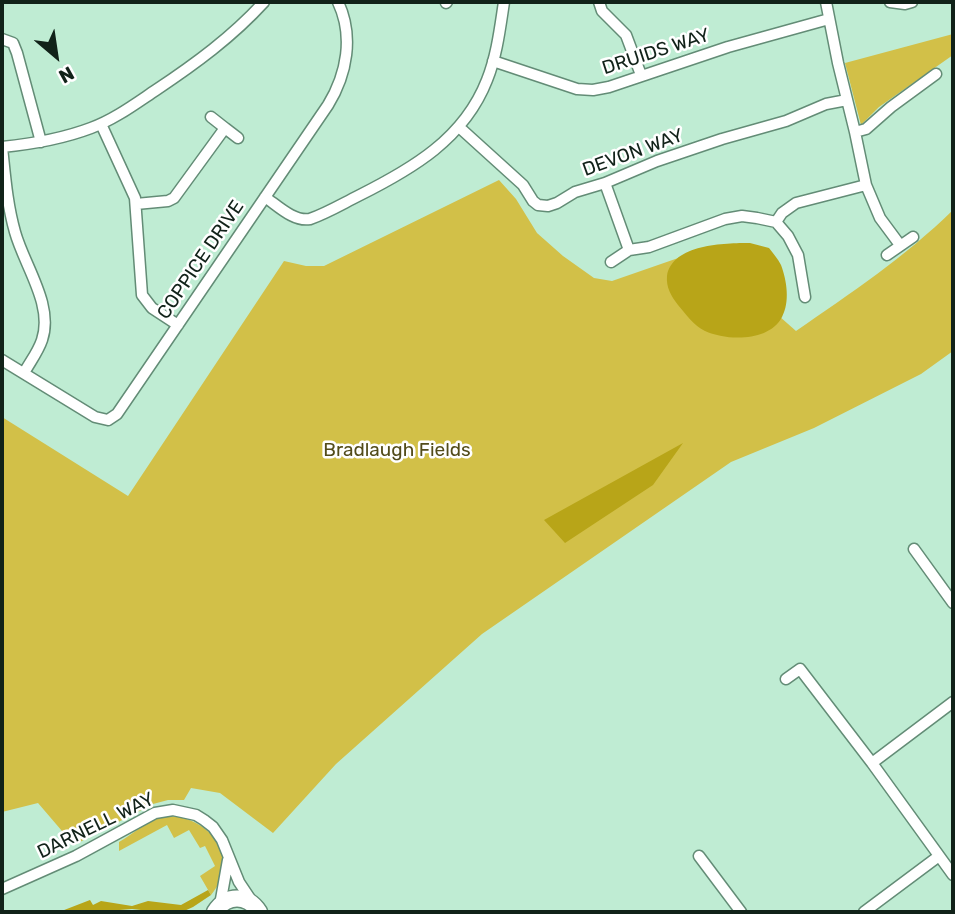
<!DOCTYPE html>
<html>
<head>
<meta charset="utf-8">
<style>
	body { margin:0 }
	#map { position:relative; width:955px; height:914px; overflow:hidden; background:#bfecd3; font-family:Rubik,sans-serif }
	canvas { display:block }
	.frame { position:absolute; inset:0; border:4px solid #112219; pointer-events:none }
	.north { position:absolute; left:21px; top:21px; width:70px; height:70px; -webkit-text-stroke:5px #fff; paint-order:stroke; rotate:151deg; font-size:19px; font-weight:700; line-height:28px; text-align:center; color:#112219 }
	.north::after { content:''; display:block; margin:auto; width:24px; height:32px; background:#112219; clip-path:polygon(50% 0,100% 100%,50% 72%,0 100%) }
</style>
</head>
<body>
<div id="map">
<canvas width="955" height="914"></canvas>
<div class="frame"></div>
<div class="north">N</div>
</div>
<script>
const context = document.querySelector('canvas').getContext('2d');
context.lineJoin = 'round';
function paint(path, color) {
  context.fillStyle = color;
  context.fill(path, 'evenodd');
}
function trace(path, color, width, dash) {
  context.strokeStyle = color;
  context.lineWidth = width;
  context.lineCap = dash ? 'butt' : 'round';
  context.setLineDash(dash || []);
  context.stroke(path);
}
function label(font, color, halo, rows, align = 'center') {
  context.font = font + ' Rubik,sans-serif';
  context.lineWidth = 5;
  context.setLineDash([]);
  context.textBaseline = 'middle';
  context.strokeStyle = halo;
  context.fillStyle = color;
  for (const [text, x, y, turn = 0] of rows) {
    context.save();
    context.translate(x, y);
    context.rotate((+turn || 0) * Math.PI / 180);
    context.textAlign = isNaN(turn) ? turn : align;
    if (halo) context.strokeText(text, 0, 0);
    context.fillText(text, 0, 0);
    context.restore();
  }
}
const green = new Path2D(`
	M953 34V55L879 107 861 125 845 63Z
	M499 180 516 199 537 233 563 256 594 278 612 281 684 256 779 316 796 331C851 293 905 257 953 210V351L921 374 814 428 731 462 482 634 336 764 273 833 220 793 191 788 184 800H168L153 804 74 845 38 803 2 812V417L128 496 284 261 306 266H324Z
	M167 816C211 816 242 860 211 895L200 876 215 866 205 846 200 848 189 830 174 838 167 825 119 851V842C136 832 148 819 167 816Z`);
const forest = new Path2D(`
	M750 243 769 248C773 253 778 259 781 265 787 281 790 302 782 317 769 342 727 341 705 331 694 326 685 313 678 305 671 296 666 287 667 276 672 244 725 243 750 243Z
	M683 443 653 485 565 543 544 520Z
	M208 890 211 895 193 907 182 912H159L132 909 95 912H59L90 900 93 905 101 901 132 906 148 901 181 905Z`);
const street = new Path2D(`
	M599 2 602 11 626 35 641 75
	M826 2 838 63 855 132 866 185 880 218 900 245
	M890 2 905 4 912 2
	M446 3 447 2
	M2 39 13 43 17 53 41 142
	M493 61 577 89 593 90 609 87 728 47 829 19
	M211 117 225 128
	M101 124 135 198 142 295 152 308 178 325
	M459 127 523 185 533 201 538 205 548 206 557 203 575 192 605 183 657 161 722 139 786 121 826 104 847 100
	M855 132 866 129 891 107 936 74
	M2 147C32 144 62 139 91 128 115 119 135 104 156 90 195 64 232 37 264 2
	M2 147C5 175 7 204 15 232 24 265 54 305 42 340 38 352 30 362 24 373
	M605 183 629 250
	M265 197C278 206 294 222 310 219 327 213 342 204 358 196 412 169 464 139 487 80 497 55 500 28 504 2
	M136 204 168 201 174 198 225 128 238 138
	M776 222 782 213 796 203 866 185
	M887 255 913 237
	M611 262 629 250 649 247 725 219 742 216 757 218 776 222 788 236 798 255 805 297
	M2 360 95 417 108 420 117 414 328 105C347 74 354 36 338 2
	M914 549 953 603
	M786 679 800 669 872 763 953 875
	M872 763 953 702
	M699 856 741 912
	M2 889 76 856 155 813 173 810 196 815 204 820 213 827 222 840 239 882 251 900
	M220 905 228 860
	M864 912 939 856`);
const primary = new Path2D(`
	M215 912C226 894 248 894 259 912`);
const streetNames = [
	["DRUIDS WAY",656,52,-18],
	["DEVON WAY",633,153,-20],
	["COPPICE DRIVE",201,260,-56],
	["DARNELL WAY",96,826,-26]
];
const parkNames = [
	["Bradlaugh Fields",397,451]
];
paint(green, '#d2c048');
paint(forest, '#b8a518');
trace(street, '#638c76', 13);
trace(primary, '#638c76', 19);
trace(street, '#fff', 10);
trace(primary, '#fff', 16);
label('19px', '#112219', '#fff', streetNames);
label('19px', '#534c1a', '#fff', parkNames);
</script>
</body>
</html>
